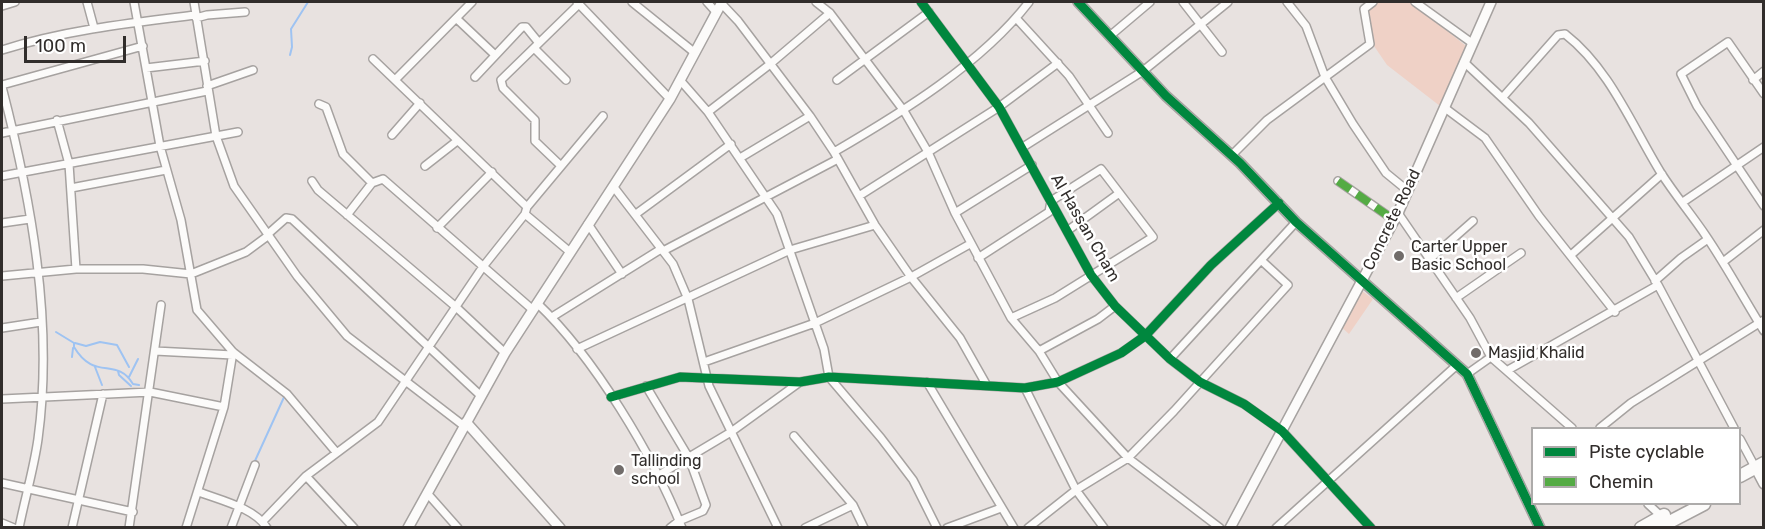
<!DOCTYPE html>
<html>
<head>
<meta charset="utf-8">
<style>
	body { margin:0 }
	#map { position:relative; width:1765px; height:529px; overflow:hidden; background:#e8e2e0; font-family:Rubik,sans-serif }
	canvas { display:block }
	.frame { position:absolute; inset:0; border:3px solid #312d2b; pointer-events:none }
	.legend { position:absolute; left:1531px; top:427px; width:210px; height:78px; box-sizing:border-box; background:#fff; border:2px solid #adabaa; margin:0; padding:8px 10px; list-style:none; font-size:18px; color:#312d2b }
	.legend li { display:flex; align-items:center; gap:12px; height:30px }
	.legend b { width:30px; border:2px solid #adabaa }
	.scale { position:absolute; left:24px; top:36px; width:102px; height:27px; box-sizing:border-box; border:3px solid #312d2b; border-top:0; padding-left:8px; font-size:18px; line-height:21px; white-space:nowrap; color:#312d2b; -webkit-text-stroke:4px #fff; paint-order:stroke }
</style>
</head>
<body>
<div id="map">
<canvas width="1765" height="529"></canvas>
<div class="frame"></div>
<ul class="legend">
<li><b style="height:8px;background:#00873e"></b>Piste cyclable</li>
<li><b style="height:8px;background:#54ab44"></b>Chemin</li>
</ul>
<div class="scale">100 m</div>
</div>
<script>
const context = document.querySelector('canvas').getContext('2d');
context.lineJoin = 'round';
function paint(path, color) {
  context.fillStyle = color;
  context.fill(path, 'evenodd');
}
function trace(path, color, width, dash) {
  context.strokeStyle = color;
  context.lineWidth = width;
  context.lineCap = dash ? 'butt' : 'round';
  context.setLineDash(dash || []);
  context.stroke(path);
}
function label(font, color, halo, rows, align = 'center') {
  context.font = font + ' Rubik,sans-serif';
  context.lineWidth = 5;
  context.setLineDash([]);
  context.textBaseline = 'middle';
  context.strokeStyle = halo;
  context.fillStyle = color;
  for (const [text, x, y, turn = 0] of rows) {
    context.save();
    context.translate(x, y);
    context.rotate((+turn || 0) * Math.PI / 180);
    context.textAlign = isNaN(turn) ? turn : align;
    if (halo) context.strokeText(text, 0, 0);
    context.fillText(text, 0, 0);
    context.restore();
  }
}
const green = new Path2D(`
	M1378 2H1411L1466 46 1440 106 1387 65 1374 46 1366 11Z
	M1358 288 1373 299 1349 334 1339 325Z`);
const stream = new Path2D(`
	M290 55 292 47 291 29 308 2
	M56 332 74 343V347C95 382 116 356 133 384L139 385
	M75 343 86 346 100 342 117 345 129 367
	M72 357 73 348
	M95 367 102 385
	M118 371 119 375 131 386
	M129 377 138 359
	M254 463 285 395`);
const street = new Path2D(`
	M87 2 94 28
	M134 2 160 146 181 220 197 310 233 352 287 394 336 452
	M194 2 216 136 234 186 297 276 347 336 464 426
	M577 2 670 99
	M632 2 695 53
	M707 2 716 12
	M816 2 830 13 904 111 928 152 955 213 1011 318 1039 351 1058 382 1128 458 1220 528
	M921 2 999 107 1091 275 1115 306 1170 359 1200 382 1244 404 1282 431 1371 528
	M1183 2 1222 52
	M1287 2 1306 26 1325 77 1353 124 1386 173 1408 191
	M1415 2 1472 43
	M721 3 738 21 810 116 834 152 875 225 911 277 960 338 986 384
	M2 6 15 2
	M196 18 207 15 245 12
	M1016 18 1069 76 1108 133
	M457 19 494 54
	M1111 35 1150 2
	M534 48 566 80
	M2 50C65 30 130 23 196 15
	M373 59 527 207
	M1464 62 1529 123 1629 237 1658 285 1734 428
	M146 68 205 61
	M475 77 522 27H526L539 43
	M396 79 472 2
	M680 80 708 112 777 214 824 349 829 377 881 438 913 480 937 528
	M837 80 929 12
	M1753 80 1764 71
	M2 85 143 46
	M207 86 253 70
	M2 87C31 199 54 322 38 439 34 468 25 498 19 528
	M1764 94 1728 42 1681 74 1697 106 1764 206
	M1503 97 1558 35 1565 34C1610 69 1632 126 1661 173 1675 195 1692 215 1706 236 1727 267 1744 299 1764 331
	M319 104 326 107 343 154 372 183
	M1445 108 1485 138 1539 216 1615 312
	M708 112 769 65 830 13
	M57 120 69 164 76 269
	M2 133 207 91
	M392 135 420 103
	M1023 147 1143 71 1228 2
	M834 152C901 113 981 64 1029 2
	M1232 155 1267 120 1370 44 1364 9 1373 2
	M740 158 810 116
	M560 165 535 141V120L503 88 501 80 579 4
	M425 166 457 141
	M2 176 238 132
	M312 181 318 190 456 307 505 353
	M1338 181 1394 220
	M613 186 673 264 688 299 709 386 778 528
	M71 188 166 170
	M859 196 999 107 1058 63
	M1683 202 1764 147
	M955 213 1032 165
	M1398 213 1470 318 1491 357 1572 428
	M525 214 570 252
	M636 214 731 144
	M347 215 372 183 383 179 533 310
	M2 223 30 219
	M588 224 622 274
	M437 228 492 172
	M1067 231 1118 194
	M268 234 286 218 292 219 481 396
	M663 251 838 159
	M1571 255 1662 174
	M978 258 1049 212 1051 201 1101 169 1153 237 1055 298 1011 318
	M1430 259 1473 221
	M1723 262 1764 230
	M2 276 76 269H143L191 274 246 252 269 235
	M1655 281 1681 258 1708 239
	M1456 298 1521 253
	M537 303C594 357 653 455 682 528
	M552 317 661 249
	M2 328 41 322
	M577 349 790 250 875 225
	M155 351 233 355
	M1039 351 1098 319 1115 306
	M1170 359 1296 222
	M704 362 815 323 911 277 970 244
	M1508 370 1658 285
	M1467 374 1491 357
	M927 382 1014 528
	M646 386 689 458 706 505 703 511 679 521 670 528
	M1025 388 1076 490 1104 528
	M611 397 680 377 800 382 829 377 1025 388 1058 382 1121 353 1145 336 1211 265 1279 203
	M2 399 150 392 224 407
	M1600 428 1631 403 1764 320
	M794 436 853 505 864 528
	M1740 439 1755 467
	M659 475 731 432 800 382
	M306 476 354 528
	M2 483 133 512
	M199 492C220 500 255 508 267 528
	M427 493 458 528
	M1648 504 1662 517
	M263 521 306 476 378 422 482 268 525 214 527 207 603 116
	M2 523 14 528
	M72 528 103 394
	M129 528 161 305
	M186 528 224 407 233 352
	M231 528 255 465
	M805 528 853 505
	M947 528 1001 508
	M1028 528 1076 490 1128 458 1174 411 1288 285 1262 261
	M1276 528 1457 365`);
const secondary = new Path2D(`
	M1078 2 1166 96 1240 163 1296 222 1467 374 1540 528
	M466 422 560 528
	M1755 467 1764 484
	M408 528 505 353 670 99 722 2
	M1230 528 1398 213 1491 2`);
const highway = new Path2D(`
	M1740 476 1764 463
	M1641 528 1664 515
	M1658 528 1704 504`);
const quiet = new Path2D(`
	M1338 181 1394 220`);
const cycleway = new Path2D(`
	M921 2 999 107 1091 275 1115 306 1170 359 1200 382 1244 404 1282 431 1371 528
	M1078 2 1166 96 1240 163 1296 222 1467 374 1540 528
	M611 397 680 377 800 382 829 377 1025 388 1058 382 1121 353 1145 336 1211 265 1279 203`);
const markers = [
	[1399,256,6,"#716c6a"],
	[1476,353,6,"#716c6a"],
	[619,470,6,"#716c6a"]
];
const streetNames = [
	["Concrete Road",1392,220,-64],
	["Al Hassan Cham",1085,228,60]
];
const poiNames = [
	["Carter Upper",1411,247],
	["Basic School",1411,265],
	["Masjid Khalid",1488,353],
	["Tallinding",631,461],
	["school",631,479]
];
paint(green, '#efd1c6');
trace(stream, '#9ec3f2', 2);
trace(street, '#a6a2a0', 10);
trace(secondary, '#a6a2a0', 12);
trace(highway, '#a6a2a0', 15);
trace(street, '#fcfbfa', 7);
trace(secondary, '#fcfbfa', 9);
trace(highway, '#fcfbfa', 12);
trace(quiet, '#54ab44', 8, [15, 8]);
trace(cycleway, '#00873e', 9);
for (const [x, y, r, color] of markers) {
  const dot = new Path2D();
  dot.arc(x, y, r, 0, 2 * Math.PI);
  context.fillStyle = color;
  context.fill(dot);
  trace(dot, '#fff', 2);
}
label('16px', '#312d2b', '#fff', streetNames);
label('16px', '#312d2b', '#fff', poiNames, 'left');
</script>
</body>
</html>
